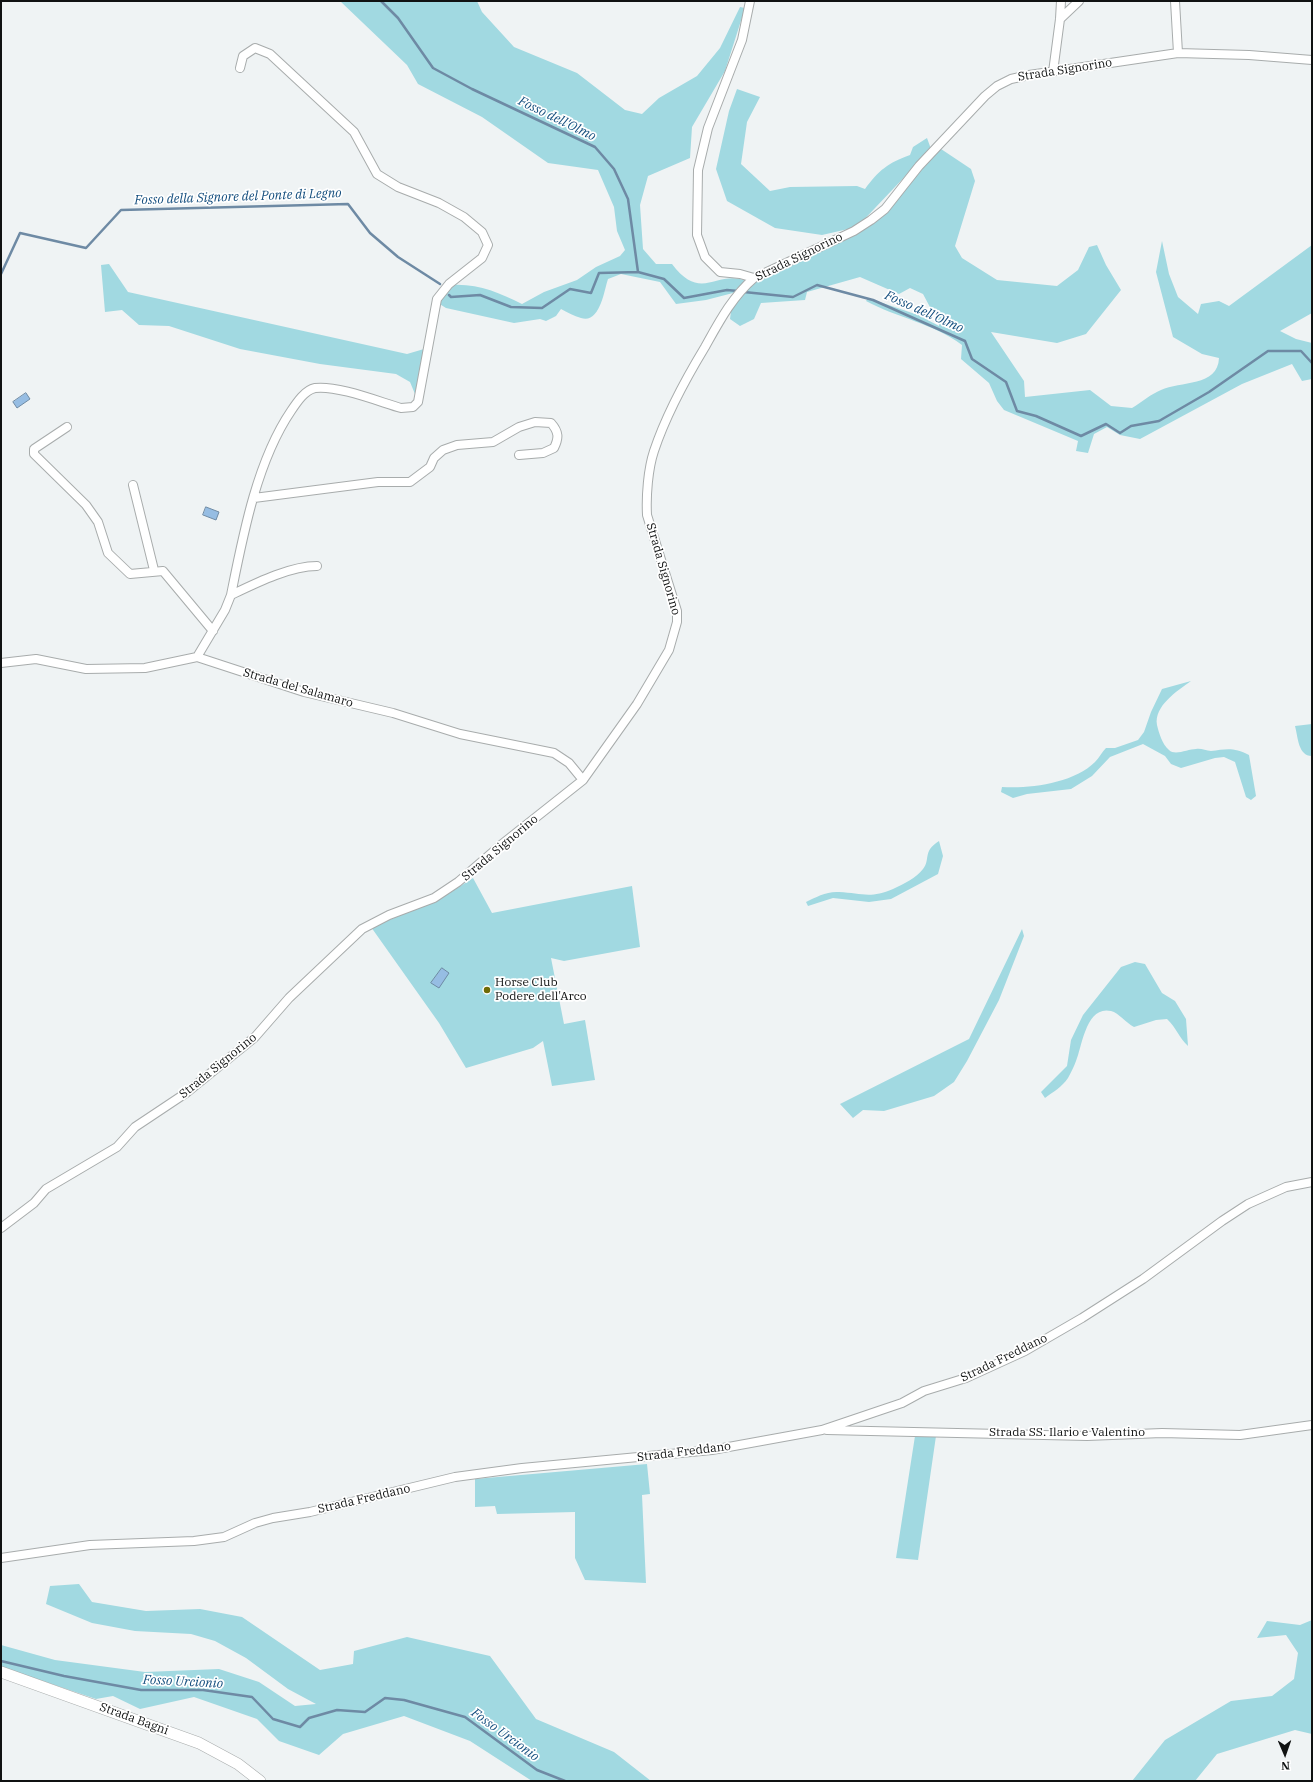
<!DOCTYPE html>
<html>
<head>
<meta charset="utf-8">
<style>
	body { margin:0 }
	#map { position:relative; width:1313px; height:1782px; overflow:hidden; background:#eff3f4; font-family:"IBM Plex Serif",serif }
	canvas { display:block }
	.frame { position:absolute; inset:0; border:2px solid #101212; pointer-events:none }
	.north { position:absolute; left:1265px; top:1734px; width:40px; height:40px; -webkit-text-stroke:3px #fff; paint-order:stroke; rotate:178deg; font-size:11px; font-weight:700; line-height:16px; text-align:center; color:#101212 }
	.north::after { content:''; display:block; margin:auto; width:14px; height:18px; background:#101212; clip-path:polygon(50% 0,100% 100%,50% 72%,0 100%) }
</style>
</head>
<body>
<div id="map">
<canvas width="1313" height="1782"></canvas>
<div class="frame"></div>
<div class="north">N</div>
</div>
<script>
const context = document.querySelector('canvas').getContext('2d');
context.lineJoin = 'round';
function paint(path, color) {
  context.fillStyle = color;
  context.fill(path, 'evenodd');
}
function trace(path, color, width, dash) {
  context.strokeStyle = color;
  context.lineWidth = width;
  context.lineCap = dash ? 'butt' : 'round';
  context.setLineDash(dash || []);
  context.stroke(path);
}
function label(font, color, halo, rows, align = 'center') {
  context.font = font + ' "IBM Plex Serif",serif';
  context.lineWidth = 3.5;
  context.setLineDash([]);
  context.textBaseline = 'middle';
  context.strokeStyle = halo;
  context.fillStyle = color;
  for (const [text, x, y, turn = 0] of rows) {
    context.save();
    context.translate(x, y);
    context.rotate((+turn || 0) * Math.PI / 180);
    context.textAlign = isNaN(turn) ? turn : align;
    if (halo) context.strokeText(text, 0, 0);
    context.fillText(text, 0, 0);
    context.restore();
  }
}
const green = new Path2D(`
	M340 1H477L482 12 514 47 577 73 625 110 642 114 659 98 697 76 720 48 740 7 745 8 725 71 692 127 690 158 648 176 640 205 643 249 656 264H672C701 303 717 269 746 281L733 293 706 300 676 304 660 282 621 274 608 279C604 291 600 324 581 318 574 316 567 312 561 309L556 316 546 321 540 319 514 323 446 308 438 303 450 285C477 283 498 292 522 304L544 292 577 280 596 267 620 256 625 250 617 231 614 207 598 170 548 163 482 117 418 84 407 65Z
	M737 89 760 97 747 122 741 164 770 191 790 187 857 186 865 189C879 170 888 163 910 155L913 147 927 138 931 149 857 227 822 235 775 228 727 201 716 169 729 111Z
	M941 149 971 169 975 181 955 246 962 258 997 280 1057 286 1078 270 1089 247 1097 245 1106 265 1121 290 1086 334 1057 343 991 332 1024 381 1025 397 1090 390 1111 406 1132 408C1142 402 1151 394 1161 390 1180 381 1218 387 1219 358L1202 354 1173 337 1156 272 1162 241 1169 274 1178 297 1198 314 1201 304 1219 301 1229 306 1312 245V313L1280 331 1296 339 1312 343V379L1302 381 1292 364 1242 384 1140 439 1120 435 1107 427 1094 434 1088 453 1076 451 1078 441 1004 410 997 401 989 383 961 359 962 345C933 323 897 318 866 301L868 298 918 315 939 326V324L923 294 910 288 899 294 860 277 807 292 805 300 761 303 754 319 740 326 730 319 732 304 751 284 864 229Z
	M109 264 128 292 407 354 424 349 415 394 410 382 396 374 320 364 240 349 169 326 139 325 122 310 105 312 101 265Z
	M1191 681C1177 691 1154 706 1157 725 1159 733 1162 744 1169 750 1175 756 1188 749 1196 749 1201 748 1206 751 1211 751 1226 749 1234 747 1249 755L1256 796 1251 800 1246 797 1235 762 1224 757 1215 758 1181 768 1171 764 1165 756 1143 744 1110 757 1092 776 1071 789 1027 794 1013 798 1001 792 1002 787C1030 789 1074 783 1095 762 1099 758 1102 752 1106 748H1115L1138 740 1144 732 1151 712 1162 689Z
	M1312 724V756C1298 756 1298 737 1295 726Z
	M939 841 943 856 938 874 891 899 869 902 833 898 808 906 806 902C816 897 827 891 839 892 861 893 870 899 893 889 904 884 916 878 923 869 931 859 922 852 939 841Z
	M473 878 492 913 632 886 640 947 564 961 551 958 564 1024 585 1020 595 1080 552 1086 543 1041 533 1048 466 1068 439 1023 371 927 437 901Z
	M1022 929 1024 936 999 1000 967 1061 954 1082 934 1096 884 1111 863 1110 853 1118 840 1104 969 1039Z
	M1135 962 1145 964 1162 993 1175 1001 1186 1019 1188 1046C1179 1038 1176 1027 1167 1019L1156 1020 1134 1027C1126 1023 1119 1013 1111 1011 1086 1005 1082 1047 1076 1061 1074 1067 1071 1072 1068 1078 1062 1087 1053 1092 1045 1098L1041 1092 1067 1066 1071 1040 1083 1015 1121 967Z
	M915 1436H936L918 1560 896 1558Z
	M647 1464 650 1494 642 1495 646 1583 585 1580 575 1558V1512L497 1514 495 1506 475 1507V1479Z
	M79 1584 92 1602 146 1611 200 1609 242 1617 320 1670 353 1664 354 1651 407 1637 490 1656 536 1719 614 1752 651 1781H532L470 1741 404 1716 343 1734 319 1755 279 1741 257 1719 194 1697 140 1709 113 1696 96 1699 1 1667V1645L55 1660 145 1672 219 1669 259 1682 295 1706 316 1704 288 1689 246 1658 215 1641 191 1634 135 1631 92 1623 46 1604 50 1586Z
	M1312 1620V1734L1295 1730 1217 1754 1195 1781H1132L1165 1740 1231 1701 1272 1696 1294 1679 1298 1653 1286 1635 1257 1638 1267 1621 1300 1625Z`);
const water = new Path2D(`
	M26 393 30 399 17 408 13 402Z
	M206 507 219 512 216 520 203 515Z
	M442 968 449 973 439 988 431 983Z`);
const stream = new Path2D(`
	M381 1 398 18 433 68 472 89 595 147 614 169 628 199 638 272 664 279 684 298 727 290 738 291
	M1 274 20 233 86 248 121 210 348 204 370 233 398 257 440 284
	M744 292 793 297 817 285 873 300 965 341 972 359 1006 382 1017 411 1036 416 1081 436 1106 424 1120 433 1131 426 1159 421 1209 392 1268 351H1301L1312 363
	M449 295 451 297 480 295 511 307 542 308 570 289 591 293 599 273 638 272
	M1 1661 64 1676 141 1690H203L252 1697 273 1719 300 1727 309 1718 337 1710 365 1712 385 1698 404 1700 465 1717 537 1770 565 1781`);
const street = new Path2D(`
	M750 1 742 40 708 128 698 170 697 235 705 257 720 272 740 274 754 278
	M1175 1 1178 53
	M1060 19 1079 1
	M1053 72 1060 19 1061 1
	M67 427 34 449V454L86 505 98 522 108 553 130 574 163 571 213 631
	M133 485 154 570
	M254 498 378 482H410L430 467 434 458 443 450 457 445 493 442 519 427 535 422 551 423C559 432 559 438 554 448L543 453 519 455
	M231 595C243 535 257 461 291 411 297 402 305 390 315 388 337 385 380 402 401 408L413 407 418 402 437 299 449 284 482 258 488 245 482 232 464 217 439 203 398 187 377 174 354 132 270 54 255 48 243 56 240 68
	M197 657 225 610 231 595C256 583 290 566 317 566
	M1 663 36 659 86 669 145 668 197 657 304 692 393 713 460 734 554 753 569 763 583 780
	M1 1228 34 1203 46 1189 117 1147 135 1127 186 1093 255 1037 289 998 362 929 389 915 434 898 458 882 501 845 583 780 637 704 669 650 677 622V611L647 515C646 496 648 469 654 451 666 415 685 380 705 347 719 322 732 297 754 278L854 231 871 220 885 209 919 166 985 96 997 86 1011 79 1029 75 1178 53 1249 55 1312 60
	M827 1430 1087 1436 1162 1433 1240 1435 1312 1425
	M1 1558 90 1545 194 1541 224 1537 255 1523 273 1518 310 1512 455 1477 522 1468 712 1450 822 1430 902 1403 924 1391 966 1378 1025 1351 1082 1318 1143 1279 1222 1221 1248 1204 1286 1187 1312 1182`);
const secondary = new Path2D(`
	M1 1672 199 1743 238 1764 260 1781`);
const markers = [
	[487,990,4,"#6f6b06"]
];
const streetNames = [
	["Strada Signorino",1065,70,-9],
	["Strada Signorino",799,257,-26],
	["Strada Signorino",663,569,74],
	["Strada del Salamaro",298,688,16],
	["Strada Signorino",500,848,-40],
	["Strada Signorino",218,1066,-39],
	["Strada Freddano",1004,1358,-26],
	["Strada SS. Ilario e Valentino",1067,1433],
	["Strada Freddano",684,1452,-7],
	["Strada Freddano",364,1499,-13],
	["Strada Bagni",134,1719,20]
];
const poiNames = [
	["Horse Club",495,983],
	["Podere dell'Arco",495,997]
];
const waterNames = [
	["Fosso dell'Olmo",557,119,26],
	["Fosso della Signore del Ponte di Legno",238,197,-2],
	["Fosso dell'Olmo",924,312,24],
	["Fosso Urcionio",183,1682,3],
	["Fosso Urcionio",505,1735,36]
];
paint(green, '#a1d9e1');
paint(water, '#96bde3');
trace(water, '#6e8aa4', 1);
trace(stream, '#6e8aa4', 2.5);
trace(street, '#a8acac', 10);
trace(secondary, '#a8acac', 12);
trace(street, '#fff', 8);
trace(secondary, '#fff', 11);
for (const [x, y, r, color] of markers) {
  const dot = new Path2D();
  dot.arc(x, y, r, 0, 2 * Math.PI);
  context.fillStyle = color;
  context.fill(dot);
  trace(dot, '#fff', 1.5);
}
label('12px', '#101212', '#fff', streetNames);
label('12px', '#101212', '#fff', poiNames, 'left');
label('italic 13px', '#144e7e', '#fff', waterNames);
</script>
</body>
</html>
